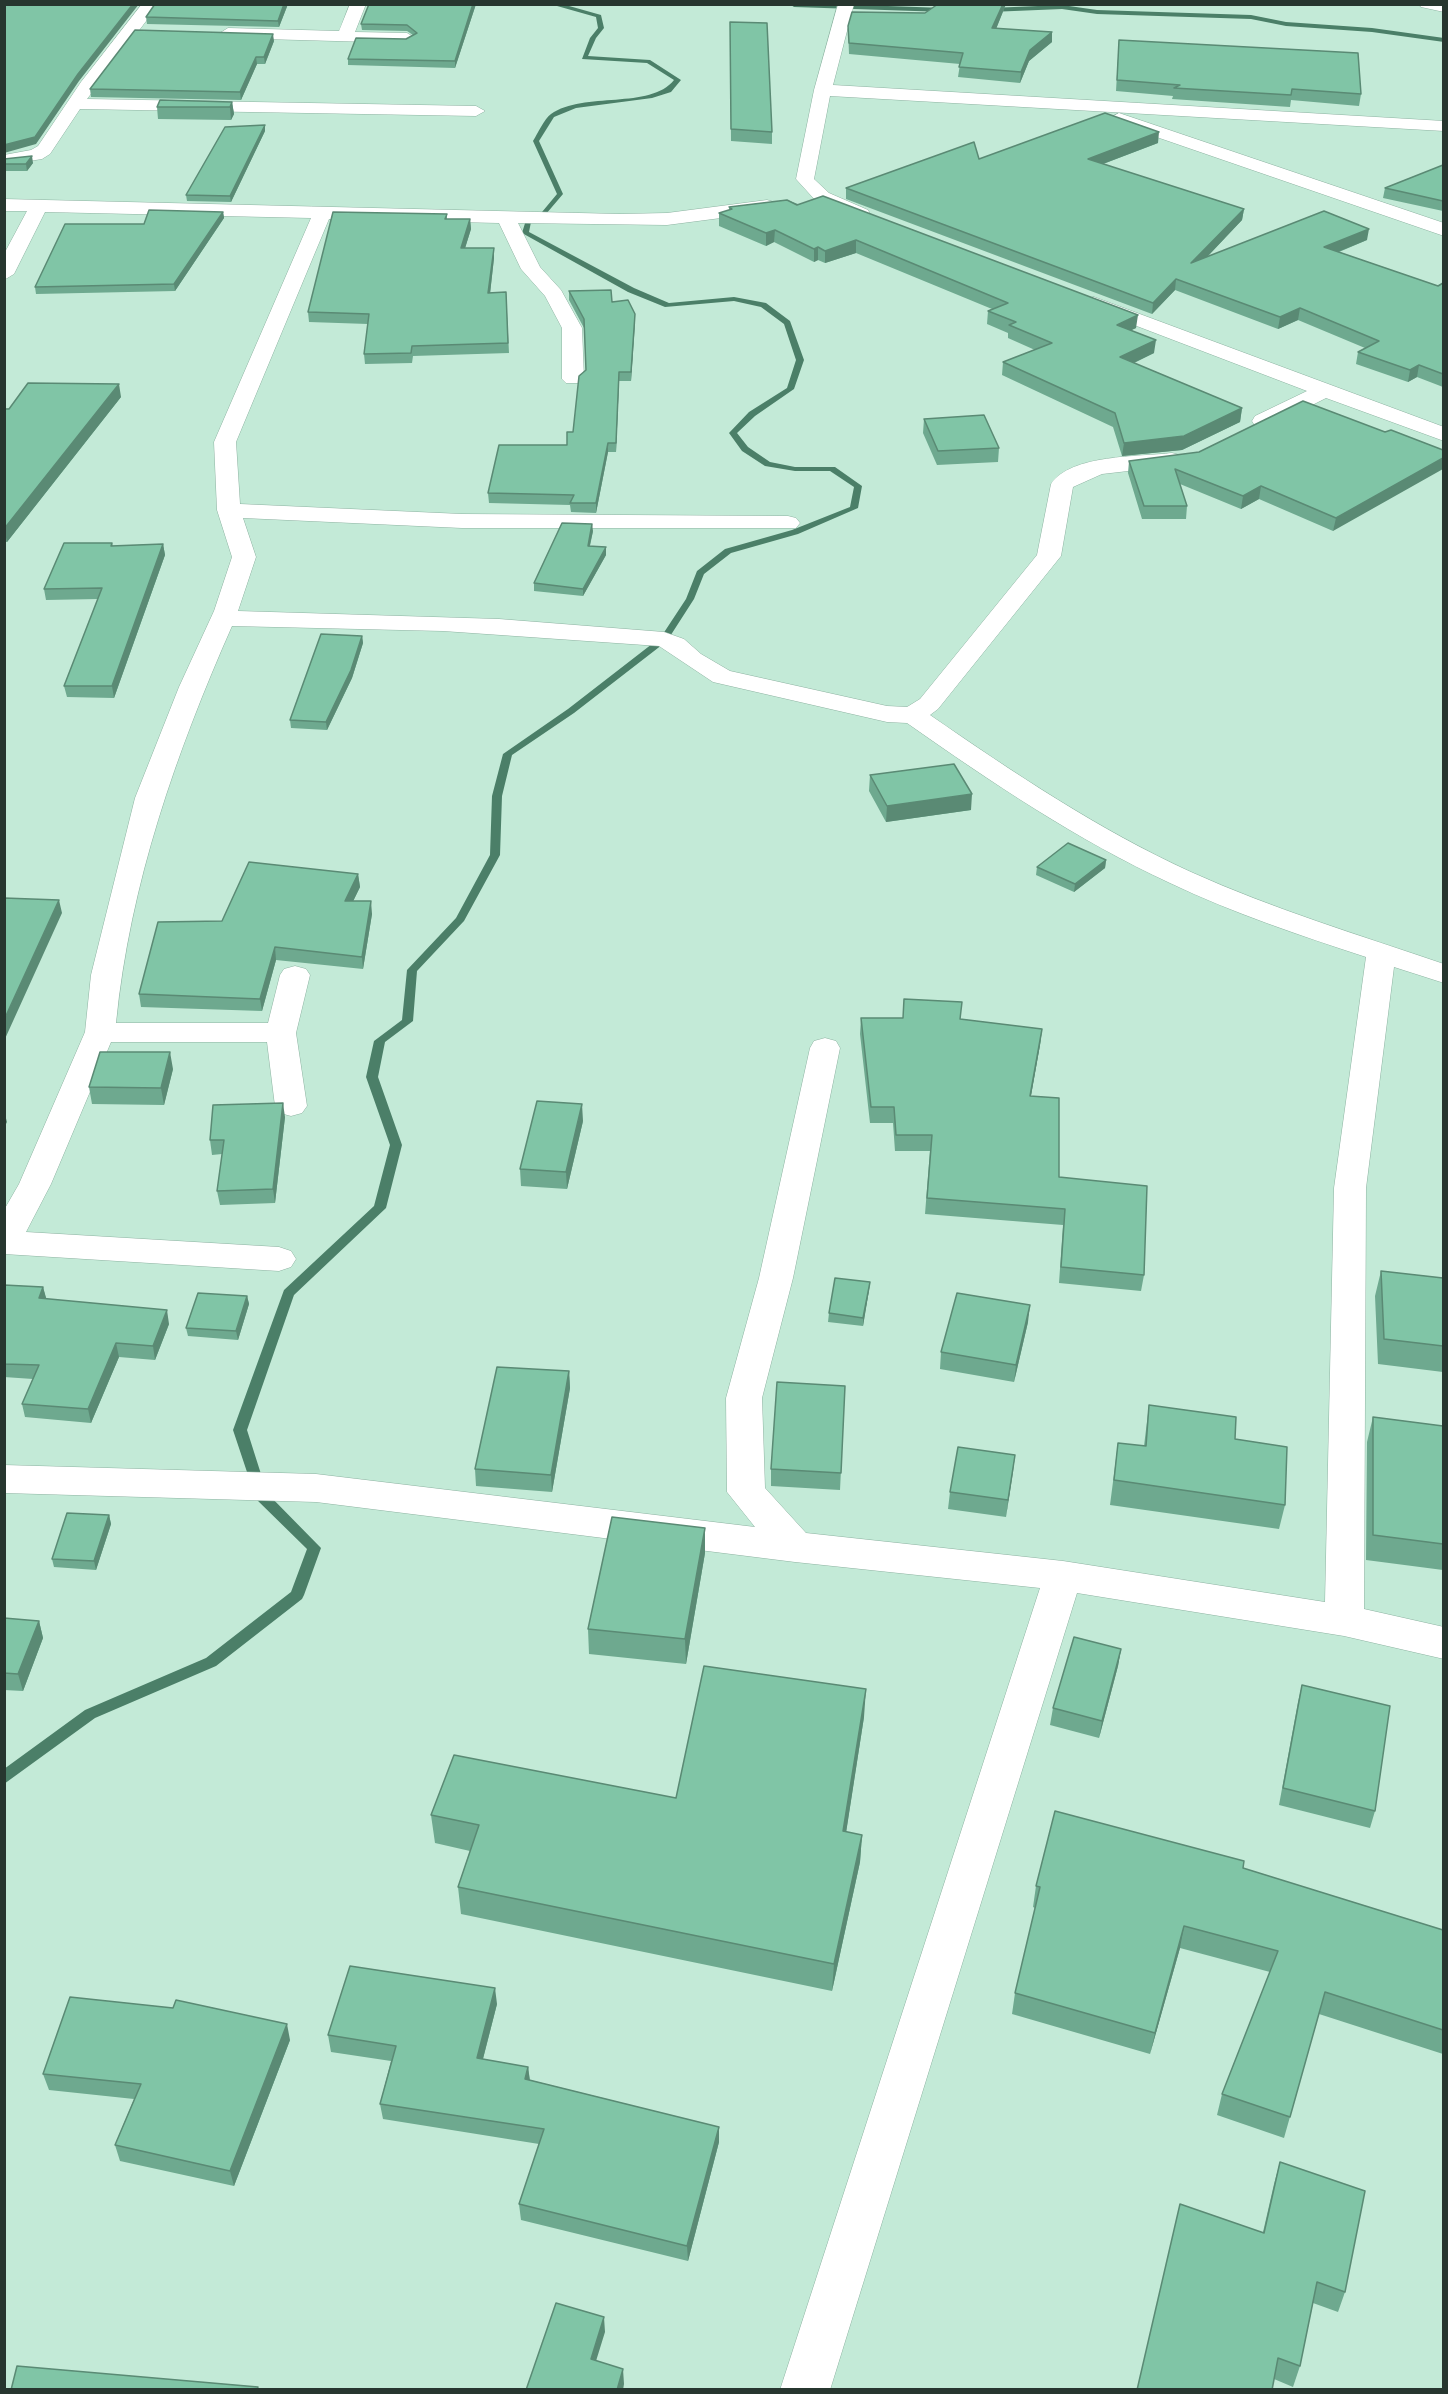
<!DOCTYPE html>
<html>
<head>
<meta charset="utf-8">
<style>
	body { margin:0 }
	#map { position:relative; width:1448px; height:2394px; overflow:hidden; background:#c3ead7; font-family:"Fira Sans",sans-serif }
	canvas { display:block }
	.frame { position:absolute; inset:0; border:6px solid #27362f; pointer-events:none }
</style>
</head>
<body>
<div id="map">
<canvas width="1448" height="2394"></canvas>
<div class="frame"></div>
</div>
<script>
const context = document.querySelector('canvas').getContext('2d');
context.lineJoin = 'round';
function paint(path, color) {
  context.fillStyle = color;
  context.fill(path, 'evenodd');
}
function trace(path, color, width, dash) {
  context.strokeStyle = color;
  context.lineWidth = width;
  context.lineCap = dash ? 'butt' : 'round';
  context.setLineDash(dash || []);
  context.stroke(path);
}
const stream = new Path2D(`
	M550 4H562L601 15 604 28 596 38 588 56 650 60 681 80 671 92 652 98 576 108 554 117 539 141 563 194 546 214 531 222 529 232 634 288 669 303 734 297 766 303 790 321 804 360 794 389 755 416 737 433 748 447 770 462 795 467H835L862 486 858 508 798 534 731 553 704 574 694 599 667 641 574 713 512 755 502 796 500 855 464 921 417 971 413 1021 385 1042 378 1077 402 1145 386 1208 294 1295 247 1430 267 1493 321 1548 304 1595 302 1599 216 1666 95 1718 4 1784V1769L85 1710 206 1658 291 1592 307 1549 256 1499 233 1430 284 1290 374 1206 390 1145 366 1077 374 1041 402 1020 407 970 456 918 490 855 492 796 503 754 568 709 661 637 686 599 697 571 725 549 792 530 850 507 854 487 830 471H795L765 466 742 451 729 433 749 412 787 388 796 360 784 324 761 307 734 301 665 307 628 292 522 233 526 220 542 212 557 194 533 141C538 133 544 119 551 114 584 91 650 110 674 80L647 63 582 59 590 38 598 28 596 17Z
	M831 4 945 8 948 10 945 12 794 7 791 5Z
	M1062 5 1097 10 1251 15 1286 22 1372 28 1444 38V42L1372 32 1286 26 1251 19 1097 14 1062 9 990 12 987 10 990 8Z`);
const minor = new Path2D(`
	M142 4H159L87 99 476 106 485 111 476 116 80 109 50 154 42 159 4 165V155L31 150 38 146 81 82Z
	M350 4H366L355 32 407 33 415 38 407 43 228 38 220 33 228 28 339 31Z
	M838 4H854L833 85 1444 121V131L830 96 814 179 829 193 868 210 870 214 868 218 861 220 816 201 796 179 814 90Z
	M1419 4H1444V12L1421 7Z
	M1119 113 1444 223V236L1113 122 1110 118Z
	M4 199 620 214 667 213 767 200 774 202 776 206 767 212 667 225 518 223 540 267 561 290 582 328 584 379 580 383H566L562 379V328L545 296 521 269 499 223 329 219 236 442 240 504 462 514 788 516 796 518 800 523 796 528H462L243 518 256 557 238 611 499 619 664 632 684 639 701 654 730 671 887 706 907 707 920 699 1037 555 1051 484C1071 454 1139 457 1172 453L1180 455 1183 460 1180 465 1102 474 1073 487 1061 556 938 709 930 715C1014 773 1099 830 1191 872 1273 909 1359 935 1444 964V983L1394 967 1366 1188 1364 1609 1444 1627V1659L1344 1636 1077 1593 830 2390H780L1040 1588 795 1562 316 1502 4 1493V1465L316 1474 755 1527 727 1492 726 1398 759 1278 810 1048 814 1041 825 1038 836 1041 840 1048 793 1278 762 1398 765 1488 806 1533 1063 1561 1325 1602 1334 1188 1366 957C1299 935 1233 913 1170 883 1077 840 991 782 907 723L887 722 713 682 659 646 443 631 232 626C176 753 130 883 116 1023H268L280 975 284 969 295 966 306 969 310 975 296 1033 307 1106 302 1113 291 1116 280 1113 275 1106 267 1042H111L51 1184 26 1232 279 1247 291 1251 296 1259 291 1267 279 1271 4 1254V1210L19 1184 85 1032 91 975 135 798 179 687 214 611 232 557 217 510 214 442 311 218 45 212 14 274 4 280V254L27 211H4Z
	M1094 297 1444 427V441L1326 398 1271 426H1255L1252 421 1255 416 1307 391 1087 307 1084 303 1087 299Z`);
const wall = new Path2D(`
	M288 4 279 27 147 24 146 17Z
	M369 4H476L455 68 348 65V59L406 39 413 35 407 31 362 30 361 24Z
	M938 4H1006L996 29 1052 32V42L1029 61 1020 83 958 77 960 64 849 54 848 26 925 13Z
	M730 22 772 132V144L731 141Z
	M1119 40 1361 94 1359 106 1291 100 1290 107 1172 99 1173 96 1116 91Z
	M274 41 265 64H257L241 100 91 97 90 89Z
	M232 102 234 114 231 120 158 119 157 107Z
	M265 125V131L231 202 187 201 186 195Z
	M1158 143 1103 164 1244 209 1242 220 1207 257 1367 240 1339 252 1438 286 1443 283V387L1417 377 1408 382 1356 364 1358 352 1365 348 1298 320 1278 329 1175 290 1152 314 846 199V188L979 159Z
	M4 159 33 163 27 171H4Z
	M1443 165V211L1383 198 1385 188Z
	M787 200 1136 328 1131 330 1154 353 1134 363 1242 408 1240 422 1182 450 1122 456 1113 427 1002 375 1003 362 1035 350 1008 338V333L987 324 988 311 992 309 856 253 825 263 818 260 814 262 774 242 766 246 719 226V213L729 210V207Z
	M223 212 224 218 175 291 36 294 35 287Z
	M447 214V219H470L471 229 465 248H494V258L490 293 506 292 509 353 413 356 412 363 365 364 364 354 368 324 309 322 308 312Z
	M569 291 612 302 635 314 631 381H619L616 452H608L596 513 571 512 570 505 489 503 488 493 567 445 573 432 586 370 584 328 569 300Z
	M121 397 7 542H4V409Z
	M924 419 999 448 998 462 937 465 923 433Z
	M1385 432 1333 531 1259 499 1241 509 1180 484 1187 506 1186 519H1142L1128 473 1129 461Z
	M593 531 590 546 606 555 583 596 534 591V583Z
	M112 543 113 546 163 544 165 555 114 698 67 697 64 686 98 599 46 600 44 589Z
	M362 636 363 643 352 678 327 730 291 728 290 720Z
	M870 775 971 810 886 822 869 791Z
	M1106 860 1105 868 1074 892 1036 875 1037 867Z
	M358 874 360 887 353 901 372 914 363 969 276 960 262 1011 141 1007 139 994 222 921Z
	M861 1018 960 1019 1042 1029 1040 1045 1031 1096 1059 1177 1144 1275 1141 1291 1059 1283 1063 1225 925 1214 930 1151H895L893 1123H870L860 1034Z
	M173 1069 164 1105 92 1104 89 1087Z
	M285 1117 275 1203 220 1205 217 1191 222 1154 212 1155 210 1140Z
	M583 1121 567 1189 521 1186 520 1169Z
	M1381 1271 1443 1278V1372L1378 1364 1375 1296Z
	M870 1282 869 1290 863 1326 828 1322 829 1313Z
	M4 1285 43 1287 46 1299 169 1324 155 1360 119 1357 91 1423 25 1417 22 1404 33 1379 4 1377Z
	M247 1296 249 1304 238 1340 188 1336 186 1328Z
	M1028 1322 1014 1382 940 1369 941 1352Z
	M569 1371 570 1388 552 1492 476 1486 475 1469Z
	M845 1386 840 1490 771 1486V1469Z
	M1149 1405 1235 1439 1285 1505 1279 1529 1110 1505 1118 1443 1144 1446Z
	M1373 1417 1443 1426V1570L1366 1560 1367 1442Z
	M1015 1455 1006 1517 948 1509 950 1492Z
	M109 1515 111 1524 96 1570 54 1567 52 1559Z
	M705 1553 686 1664 589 1654 588 1629Z
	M4 1618 39 1621 43 1638 23 1691 4 1690Z
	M1121 1649 1118 1666 1099 1738 1050 1725 1053 1708Z
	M1302 1685 1375 1811 1370 1828 1279 1805 1298 1702Z
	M864 1717 846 1832 862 1835 860 1862 832 1991 461 1914 458 1887 470 1851 435 1843 431 1815 676 1798Z
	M1243 1868 1443 1930V2054L1319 2014 1284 2138 1217 2115 1222 2094 1270 1972 1180 1948 1150 2054 1012 2014 1015 1993 1035 1908 1033 1907 1036 1886Z
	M497 2004 483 2059 528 2067 530 2080 719 2127V2142L688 2261 521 2220 519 2204 539 2144 383 2119 380 2104 391 2061 331 2052 328 2035Z
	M290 2040 234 2186 120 2161 115 2145 134 2099 49 2090 43 2074Z
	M1280 2162 1345 2292 1338 2312 1313 2303 1300 2366 1293 2387 1274 2379 1263 2232 1274 2184Z`);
const shadedWall = new Path2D(`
	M133 4H139L79 81 36 144 4 153V145L78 74Z
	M284 4H288L279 27 278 21Z
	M473 4H476L455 68V61Z
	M1003 4H1006L992 39V28Z
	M1052 32V42L1029 61 1020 83 1021 72 1030 50Z
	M273 34 274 41 265 64 264 57Z
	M256 57 257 64 241 100 240 92Z
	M232 102 234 114 231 120 230 107Z
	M265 125V131L231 202 230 196Z
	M1159 132 1158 143 1087 170 1088 159Z
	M32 156 33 163 27 171 26 164Z
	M1244 209 1242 220 1190 275 1191 263Z
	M223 212 224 218 175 291 174 284Z
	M470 219 471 229 462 258 461 248Z
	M1369 229 1367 240 1323 258 1324 247Z
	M775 230 774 242 766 246V233Z
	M856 240V253L825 263V251Z
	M818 247V260L814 262V249Z
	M494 248V258L489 303 488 293Z
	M1176 279 1175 290 1152 314 1153 303Z
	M1300 308 1298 320 1278 329 1280 317Z
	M635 314V323L631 381V372Z
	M1138 315 1136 328 1115 338 1117 325Z
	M1156 340 1154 353 1119 370 1120 357Z
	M1419 365 1417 377 1408 382 1410 370Z
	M619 372V381L616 452V443Z
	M119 384 121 397 7 542 4 529Z
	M1242 408 1240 422 1182 450 1122 456 1124 443Z
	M608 443V452L596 513V503Z
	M1443 458V469L1333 531 1336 518Z
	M1261 486 1259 499 1241 509 1243 496Z
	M592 524 593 531 588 553V546Z
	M163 544 165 555 114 698 112 686Z
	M606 547V555L583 596V589Z
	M362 636 363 643 352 678 327 730 326 722Z
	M972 794 971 810 886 822 887 806Z
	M1106 860 1105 868 1074 892 1075 884Z
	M358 874 360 887 347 914 345 901Z
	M59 900 62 913 4 1041V1020Z
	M371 901 372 914 363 969 362 957Z
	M275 947 276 960 262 1011 260 999Z
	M1042 1029 1040 1045 1028 1112 1030 1096Z
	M170 1052 173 1069 164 1105 161 1088Z
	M283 1103 285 1117 275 1203 273 1189Z
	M582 1104 583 1121 567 1189 566 1172Z
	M4 1111 7 1122 4 1128Z
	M870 1282 869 1290 863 1326V1318Z
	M43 1287 47 1301 39 1298Z
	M247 1296 249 1304 238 1340 236 1331Z
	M1030 1305 1028 1322 1014 1382 1016 1365Z
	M167 1310 169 1324 155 1360 153 1346Z
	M116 1343 119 1357 91 1423 88 1409Z
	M569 1371 570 1388 552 1492 551 1475Z
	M1015 1455 1013 1472 1006 1517 1008 1500Z
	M109 1515 111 1524 96 1570 94 1561Z
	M705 1528V1553L686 1664 685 1639Z
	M39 1621 43 1638 23 1691 18 1674Z
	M1121 1649 1118 1666 1099 1738 1102 1721Z
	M866 1689 864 1717 842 1859 843 1831Z
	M862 1835 860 1862 832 1991 834 1964Z
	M1184 1926 1180 1948 1150 2054 1155 2033Z
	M495 1988 497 2004 479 2074 477 2058Z
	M287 2024 290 2040 234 2186 230 2171Z
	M528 2067 530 2083 525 2079Z
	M719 2127V2142L688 2261 687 2246Z
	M604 2317 605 2332 592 2374 591 2359Z
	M623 2369 624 2384 623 2390H617Z`);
const building = new Path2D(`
	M4 4H133L78 74 35 137 4 145Z
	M155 4H284L278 21 146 17Z
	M369 4H473L455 61 348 59 356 38 406 39 417 33 407 25 361 24Z
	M938 4H1003L992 28 1052 32 1030 50 1021 72 959 67 963 53 849 43 848 26 852 12 925 13Z
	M730 22 767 23 772 132 731 129Z
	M135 30 273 34 264 57H256L240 92 90 89Z
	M1119 40 1358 53 1361 94 1292 89 1291 95 1174 88 1180 85 1117 80Z
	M160 100 232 102 230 107H157Z
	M1105 113 1159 132 1088 159 1244 209 1191 263 1324 211 1369 229 1324 247 1438 286 1443 283V374L1419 365 1410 370 1358 352 1379 341 1300 308 1280 317 1176 279 1153 303 846 188 974 142 979 159Z
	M265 125 230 196 186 195 225 127Z
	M32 156 26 164H4V159Z
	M1443 165V201L1385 188Z
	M823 196 1138 315 1117 325 1156 340 1120 357 1242 408 1184 436 1124 443 1115 413 1003 362 1052 343 1009 325 1016 322 988 311 1008 303 856 240 825 251 818 247 814 249 775 230 766 233 719 213 732 209 729 207 787 200 797 205Z
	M149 210 223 212 174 284 35 287 65 224H144Z
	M333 212 447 214 445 219H470L461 248H494L488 293 506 292 508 343 412 346 411 353 364 354 369 314 308 312Z
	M611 290 612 302 628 300 635 314 631 372H619L616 443H608L596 503H570L574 495 488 493 499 445H567V432H573L579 376 586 370 584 319 569 291Z
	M28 383 119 384 4 529V409H9Z
	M1303 401 1385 432 1391 430 1443 450V458L1336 518 1261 486 1243 496 1175 469 1187 506H1144L1129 461 1199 452Z
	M984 415 999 448 938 451 924 419Z
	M562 523 592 524 588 546 606 547 583 589 534 583Z
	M64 543H112L111 546 163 544 112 686H64L102 588 44 589Z
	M321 634 362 636 351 670 326 722 290 720Z
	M954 764 972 794 887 806 870 775Z
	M1068 843 1106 860 1075 884 1037 867Z
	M249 862 358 874 345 901H371L362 957 275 947 260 999 139 994 158 922 222 921Z
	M4 898 59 900 4 1020Z
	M904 999 962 1002 960 1019 1042 1029 1030 1096 1059 1098V1177L1147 1186 1144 1275 1061 1267 1065 1209 927 1198 932 1135H896L894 1107H871L861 1018H903Z
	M100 1052H170L161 1088 89 1087Z
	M537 1101 582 1104 566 1172 520 1169Z
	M283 1103 273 1189 217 1191 224 1140H210L213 1105Z
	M1381 1271 1443 1278V1346L1384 1339Z
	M835 1278 870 1282 863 1318 829 1313Z
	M4 1285 43 1287 39 1298 167 1310 153 1346 116 1343 88 1409 22 1404 39 1365 4 1364Z
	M198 1293 247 1296 236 1331 186 1328Z
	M957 1293 1030 1305 1016 1365 941 1352Z
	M497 1367 569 1371 551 1475 475 1469Z
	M777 1382 845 1386 841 1473 771 1469Z
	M1149 1405 1236 1417 1235 1439 1287 1447 1285 1505 1114 1480 1118 1443 1146 1446Z
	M1373 1417 1443 1426V1544L1373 1535Z
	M958 1447 1015 1455 1008 1500 950 1492Z
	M67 1513 109 1515 94 1561 52 1559Z
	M612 1517 705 1528 685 1639 588 1629Z
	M4 1618 39 1621 18 1674 4 1673Z
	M1074 1637 1121 1649 1102 1721 1053 1708Z
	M704 1666 866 1689 843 1831 862 1835 834 1964 458 1887 479 1825 431 1815 454 1755 676 1798Z
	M1302 1685 1390 1706 1375 1811 1283 1788Z
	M1055 1811 1244 1861 1243 1868 1443 1930V2030L1325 1992 1290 2117 1222 2094 1278 1951 1184 1926 1155 2033 1015 1993 1040 1887 1036 1886Z
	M350 1966 495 1988 477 2058 528 2067 525 2079 719 2127 687 2246 519 2204 544 2129 380 2104 396 2046 328 2035Z
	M70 1997 173 2008 176 2000 287 2024 230 2171 115 2145 141 2084 43 2074Z
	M1280 2162 1365 2191 1345 2292 1317 2282 1300 2366 1278 2358 1272 2390H1137L1180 2204 1264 2233Z
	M556 2303 604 2317 591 2359 623 2369 617 2390H526Z
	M17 2366 258 2387 257 2390H11Z`);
paint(stream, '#4b7f68');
trace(minor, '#8db2a1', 1);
paint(minor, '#fff');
paint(wall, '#6ea98f');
paint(shadedWall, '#5a8a74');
paint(building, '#80c5a6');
trace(building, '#5a8a74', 1.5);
</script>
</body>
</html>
